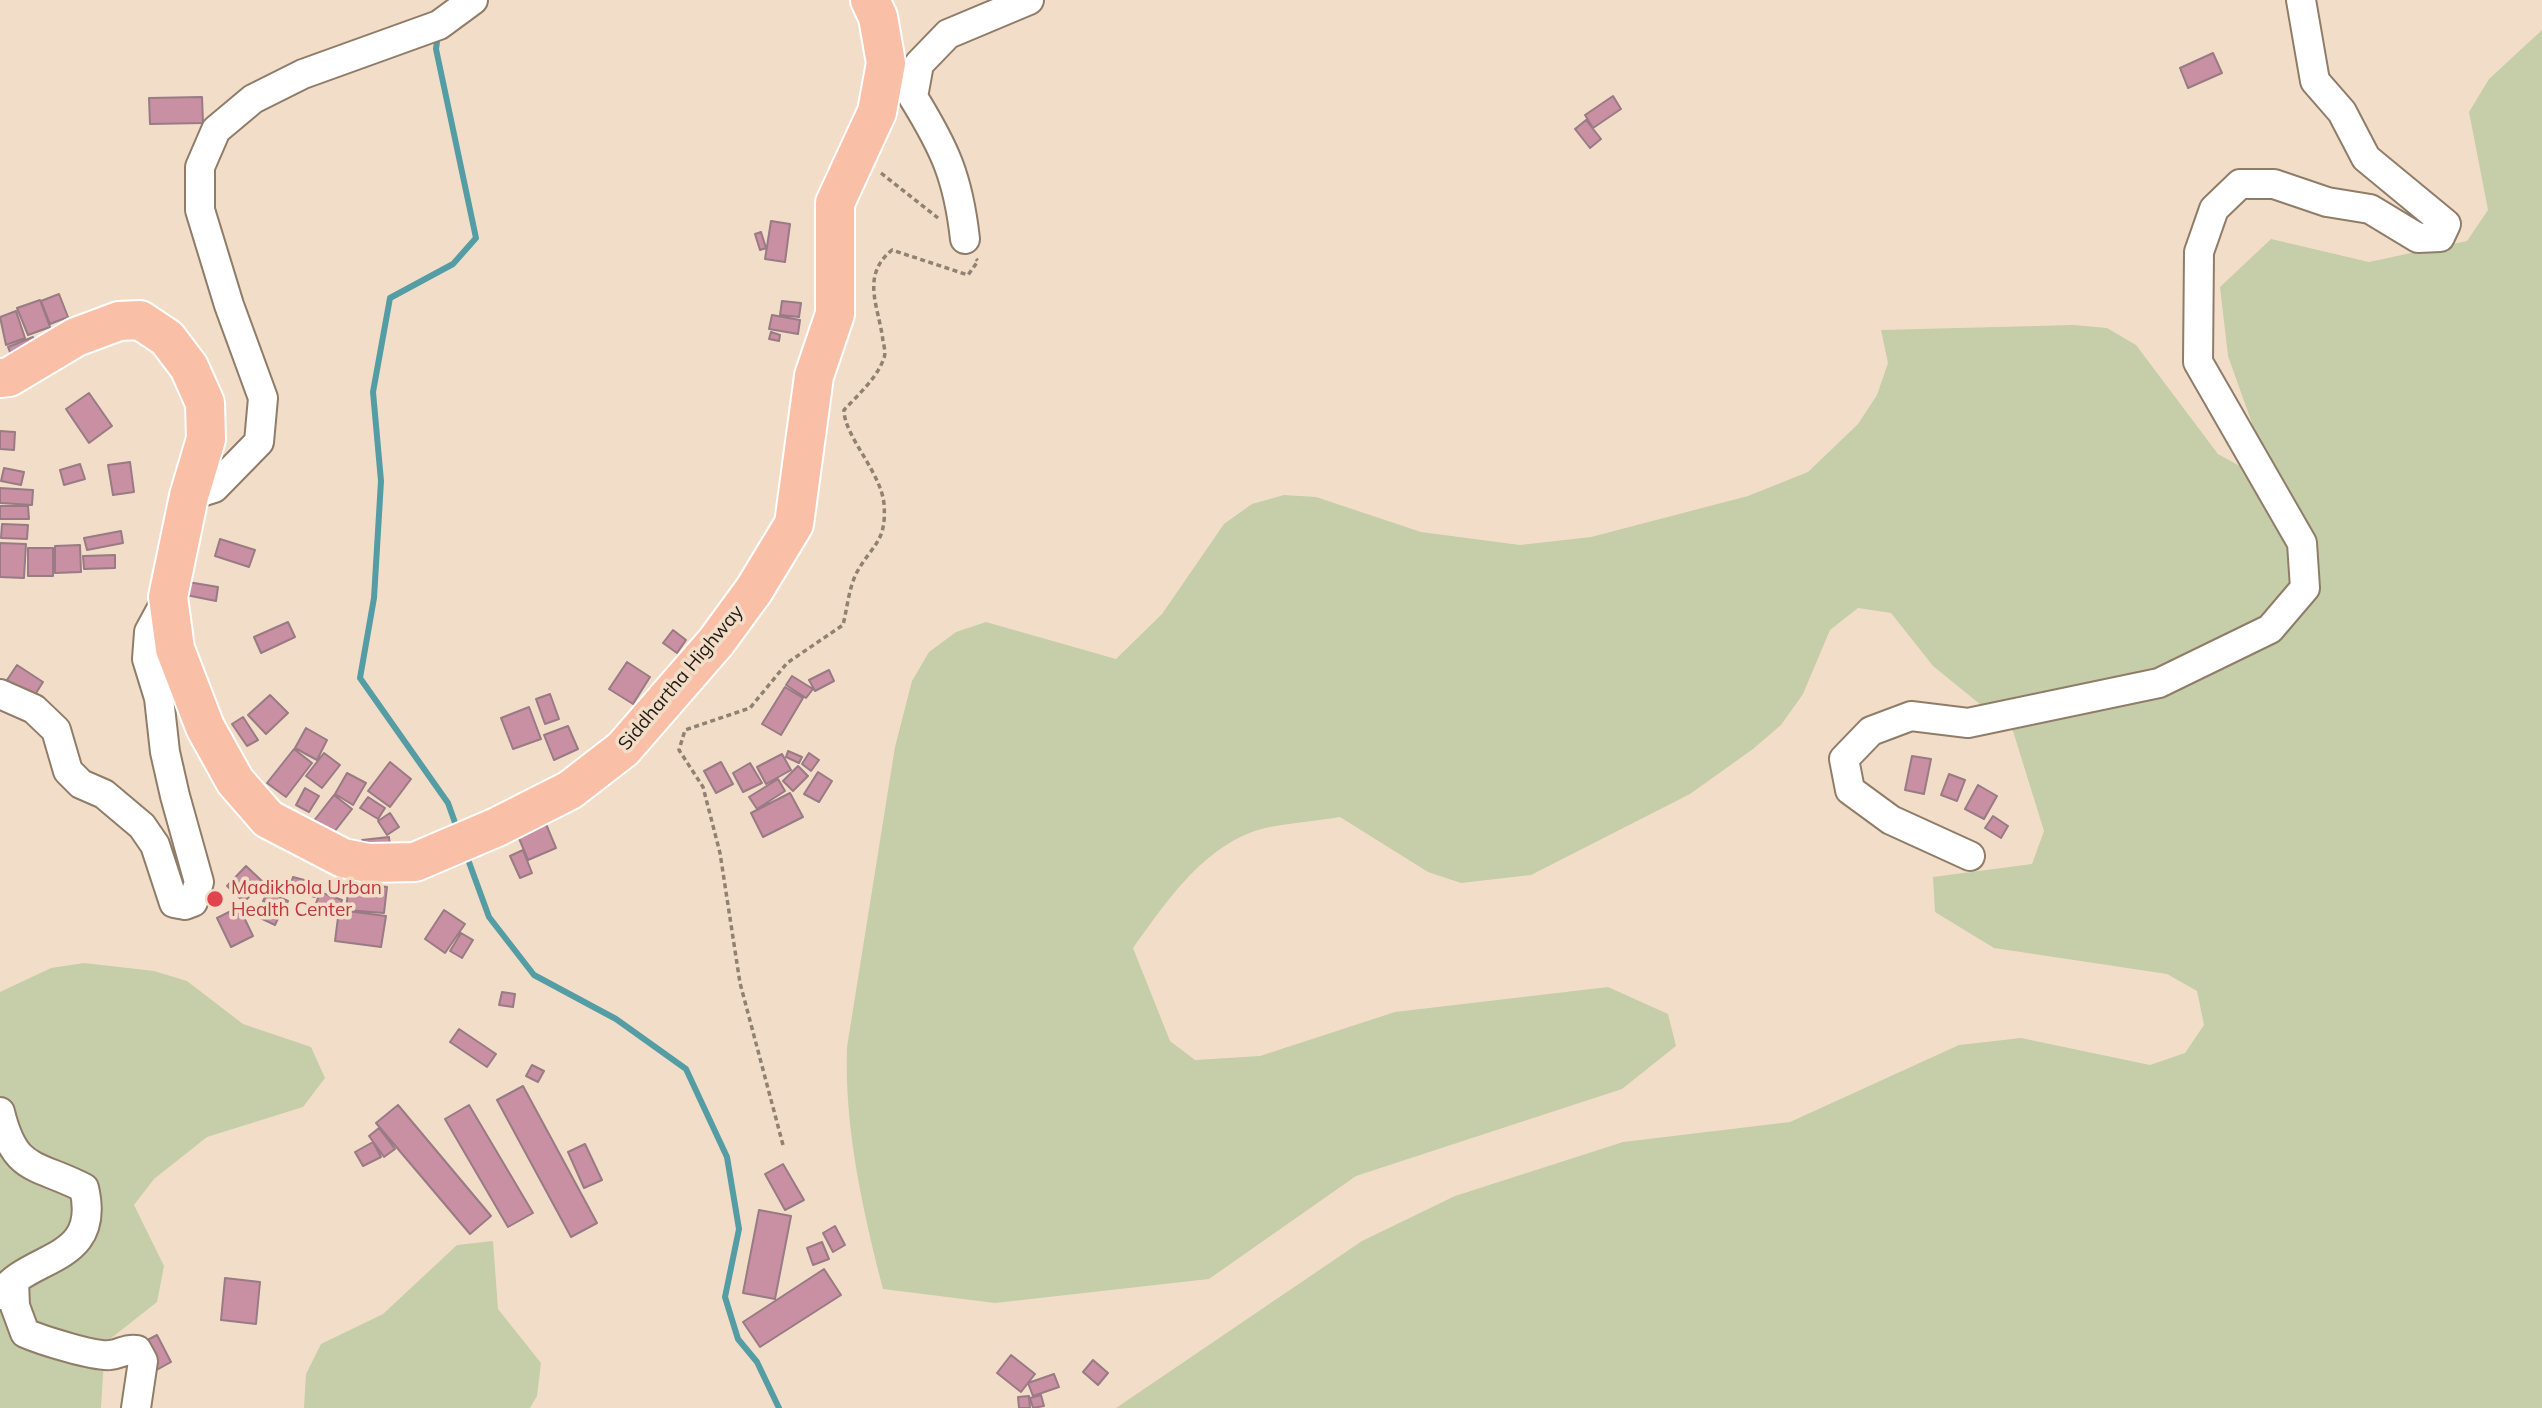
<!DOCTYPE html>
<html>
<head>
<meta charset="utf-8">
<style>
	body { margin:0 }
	canvas { display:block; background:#f2dec8 }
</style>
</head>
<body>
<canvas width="2542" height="1408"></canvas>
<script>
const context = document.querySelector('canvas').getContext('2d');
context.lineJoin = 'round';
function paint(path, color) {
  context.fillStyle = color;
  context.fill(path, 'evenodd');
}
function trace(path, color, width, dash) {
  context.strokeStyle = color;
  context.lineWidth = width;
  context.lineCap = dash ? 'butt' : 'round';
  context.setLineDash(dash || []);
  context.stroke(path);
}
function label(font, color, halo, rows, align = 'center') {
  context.font = font + ' Mulish,sans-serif';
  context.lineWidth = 7;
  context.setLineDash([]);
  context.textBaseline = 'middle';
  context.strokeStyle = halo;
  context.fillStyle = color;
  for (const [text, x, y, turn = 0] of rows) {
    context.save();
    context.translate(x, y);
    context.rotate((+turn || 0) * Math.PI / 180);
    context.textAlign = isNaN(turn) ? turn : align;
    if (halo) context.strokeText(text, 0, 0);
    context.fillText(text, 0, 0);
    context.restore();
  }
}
const green = new Path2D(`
	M2542 30V1408H1116L1362 1241 1455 1196 1623 1142 1790 1122 1959 1045 2021 1038 2150 1065 2185 1053 2204 1025 2197 991 2167 974 1994 948 1935 912 1933 877 2032 864 2044 831 2013 731 1933 666 1891 613 1858 608 1830 630 1803 694 1781 725 1753 749 1690 794 1531 875 1461 883 1428 872 1340 817C1315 821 1289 823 1265 828 1205 843 1167 901 1133 948L1170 1041 1195 1060 1260 1056 1395 1012 1608 987 1668 1014 1676 1046 1622 1089 1356 1176 1209 1279 995 1303 883 1289C863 1212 844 1127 847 1047L895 747 912 681 929 652 956 632 986 622 1116 659 1162 614 1224 524 1252 504 1284 495 1316 497 1421 532 1520 545 1591 537 1748 496 1808 472 1858 424 1877 395 1888 363 1881 330 2074 325 2107 328 2136 345 2218 454 2274 485 2228 356 2220 287 2271 239 2369 262 2467 241 2488 210 2469 112 2489 79Z
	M84 963 154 971 187 981 243 1024 311 1047 325 1078 303 1107 207 1137 154 1179 134 1205 164 1266 157 1302 105 1343 101 1408H0V992L51 968Z
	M493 1241 498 1309 541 1363 537 1396 530 1408H304L306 1374 321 1344 383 1314 457 1245Z`);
const stream = new Path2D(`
	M438 34 436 49 476 238 453 264 390 298 373 392 381 481 374 598 360 678 448 803 458 831
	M466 854 489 917 534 975 616 1019 686 1069 727 1157 739 1229 725 1297 738 1339 757 1362 779 1408`);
const building = new Path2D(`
	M2213 53 2222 73 2188 88 2180 68Z
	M1613 96 1621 109 1593 128 1585 115Z
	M202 97 203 123 150 124 149 98Z
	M1586 120 1601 139 1590 148 1575 129Z
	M771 221 790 224 785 262 765 259Z
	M761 232 766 248 760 250 755 234Z
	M59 294 68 317 50 324 41 301Z
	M40 300 50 327 28 335 17 308Z
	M782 301 801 303 799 317 780 315Z
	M16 311 25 338 6 345 0 317Z
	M772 315 800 320 798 334 769 329Z
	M771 332 780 335 779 341 769 339Z
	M33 337 38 350 13 360 8 347Z
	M89 393 112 426 89 443 66 409Z
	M0 431 15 432 14 450 0 449Z
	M130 462 134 492 113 495 108 465Z
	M80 464 85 479 64 485 60 470Z
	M4 468 24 472 21 485 1 481Z
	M0 488 33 490 32 505 0 503Z
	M0 506H28L29 519H0Z
	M2 524 28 525 27 539 1 538Z
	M121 531 123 543 87 550 84 538Z
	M220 539 255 550 249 567 215 556Z
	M0 543 26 544 24 578 0 577Z
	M80 545 81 572 55 573V546Z
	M28 548H53V576H28Z
	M115 555V568L84 569 83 556Z
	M188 582 218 587 216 601 186 595Z
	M288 622 295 637 261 653 254 637Z
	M673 630 686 640 677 653 663 643Z
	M627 662 650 677 633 704 609 689Z
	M17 665 43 682 33 698 7 680Z
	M829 670 834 681 815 691 809 680Z
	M792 676 813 689 806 698 786 685Z
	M785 687 803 698 781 735 762 724Z
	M550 694 559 719 545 724 536 699Z
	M270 695 288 713 266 734 248 715Z
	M529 707 541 739 513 749 501 718Z
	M243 717 258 740 247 746 232 724Z
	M568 726 578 749 554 760 544 735Z
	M306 728 327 740 317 760 295 748Z
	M294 749 312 763 286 797 267 783Z
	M788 751 802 757 799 763 786 757Z
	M324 753 340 765 322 788 306 776Z
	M809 753 819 760 811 771 802 764Z
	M782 754 791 770 766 784 757 767Z
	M1912 756 1931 759 1924 794 1905 790Z
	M390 762 411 779 390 807 368 791Z
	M721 762 733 784 716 793 704 771Z
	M750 763 762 783 743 792 733 773Z
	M798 766 808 776 793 791 783 781Z
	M818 772 832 781 819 802 804 794Z
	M347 773 366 783 353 805 335 794Z
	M1949 774 1965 780 1957 801 1941 795Z
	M778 779 785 791 757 809 749 797Z
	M1978 785 1997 796 1984 819 1965 809Z
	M305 788 319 796 309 812 296 805Z
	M790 793 803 817 763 837 751 813Z
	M334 795 352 809 331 836 313 822Z
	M368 797 385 808 378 819 360 808Z
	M390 813 399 827 387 835 378 821Z
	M1993 816 2008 826 2001 838 1985 828Z
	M546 824 556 848 528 860 518 836Z
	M389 837 390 846 363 850 362 840Z
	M523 850 532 873 520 878 510 856Z
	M246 866 263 882 244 902 227 886Z
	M293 877 319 884 315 897 289 890Z
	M349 883 387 887 384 913 346 910Z
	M268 892 288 901 284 911 263 901Z
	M320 892 342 900 337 916 314 909Z
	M260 904 280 914 275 925 254 915Z
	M239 907 253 936 231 947 217 918Z
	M339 910 386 916 381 947 335 941Z
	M444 910 465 924 445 953 425 939Z
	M461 933 473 940 462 958 450 951Z
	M502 992 515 994 513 1007 499 1005Z
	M459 1029 496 1054 487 1067 450 1042Z
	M532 1065 544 1071 538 1082 526 1076Z
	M523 1086 597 1223 571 1237 497 1100Z
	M398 1105 491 1216 470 1234 376 1123Z
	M469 1105 533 1213 508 1227 445 1119Z
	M379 1128 395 1149 384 1157 369 1136Z
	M373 1142 381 1157 363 1166 355 1152Z
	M585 1144 602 1180 584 1188 568 1152Z
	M783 1164 804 1200 785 1210 765 1174Z
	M759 1210 791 1216 775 1299 743 1293Z
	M835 1226 845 1245 833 1252 823 1233Z
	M822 1242 829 1259 813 1265 807 1248Z
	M824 1269 841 1295 760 1347 743 1322Z
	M225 1278 260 1282 256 1324 221 1320Z
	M157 1335 171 1362 153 1372 138 1345Z
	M1011 1355 1035 1374 1021 1392 997 1373Z
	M1093 1360 1108 1373 1098 1385 1083 1372Z
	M1054 1374 1059 1387 1033 1396 1028 1383Z
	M1041 1395 1044 1406 1033 1408 1030 1398Z
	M1029 1396 1030 1408H1019L1018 1397Z`);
const path = new Path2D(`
	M881 173 938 218
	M783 1145 740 983 720 853 703 787 679 750 685 730 750 708 787 663 843 625C847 609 849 587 857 572 872 545 887 542 884 504 881 472 844 436 844 410 858 395 877 378 884 358 886 353 884 346 883 341 879 307 860 276 892 250L968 275 978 261 976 259`);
const minor = new Path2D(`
	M965 239C958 177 945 149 913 97L919 64 948 34 1029 0
	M189 496 214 488 259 442 263 398 229 305 200 210V167L216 130 253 99 303 74 439 25 473 0
	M0 694 34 709 56 730 68 771 81 784 104 794 142 826 155 845 174 903 185 905 193 902 199 882 175 796 165 752 159 698 147 659 149 632 168 597
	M1970 856 1891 820 1850 790 1844 759 1871 731 1911 716 1968 723 2159 683 2270 629 2305 588 2302 543 2198 362 2199 252 2214 209 2240 184H2274L2327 202 2370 209 2418 238 2440 237 2446 224 2366 158 2342 112 2315 81 2301 0
	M0 1112C15 1173 35 1163 84 1188 102 1264 29 1253 0 1295
	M14 1281 15 1306 25 1333C41 1340 95 1357 110 1355 121 1354 126 1348 137 1350L143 1361 136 1408`);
const highway = new Path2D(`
	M0 378 9 377 76 337 119 321 140 320 167 338 189 367 205 403 206 439 189 496 168 597 175 649 205 727 235 781 268 819 343 858 368 863 415 862 497 827 570 790 623 749 716 642 754 590 794 524 814 376 835 314V203L877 112 886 63 878 17 870 0`);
const markers = [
	[215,899,9,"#e0444e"]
];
const streetNames = [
	["Siddhartha Highway",681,678,-50]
];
const healthNames = [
	["Madikhola Urban",231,888],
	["Health Center",231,910]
];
paint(green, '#c5cea8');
trace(stream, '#559da5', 6);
paint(building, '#c98fa2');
trace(building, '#987b84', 2);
trace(minor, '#907d69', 32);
trace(highway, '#fff', 42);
trace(path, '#908273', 3.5, [5, 3.5]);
trace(minor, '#fff', 28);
trace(highway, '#fabfa7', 38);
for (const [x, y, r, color] of markers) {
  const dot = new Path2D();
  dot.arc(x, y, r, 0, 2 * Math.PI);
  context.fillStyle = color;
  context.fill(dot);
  trace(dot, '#f2dec8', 2.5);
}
label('19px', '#211a12', '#f2dec8', streetNames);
label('19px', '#be3a42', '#f2dec8', healthNames, 'left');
</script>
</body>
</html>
